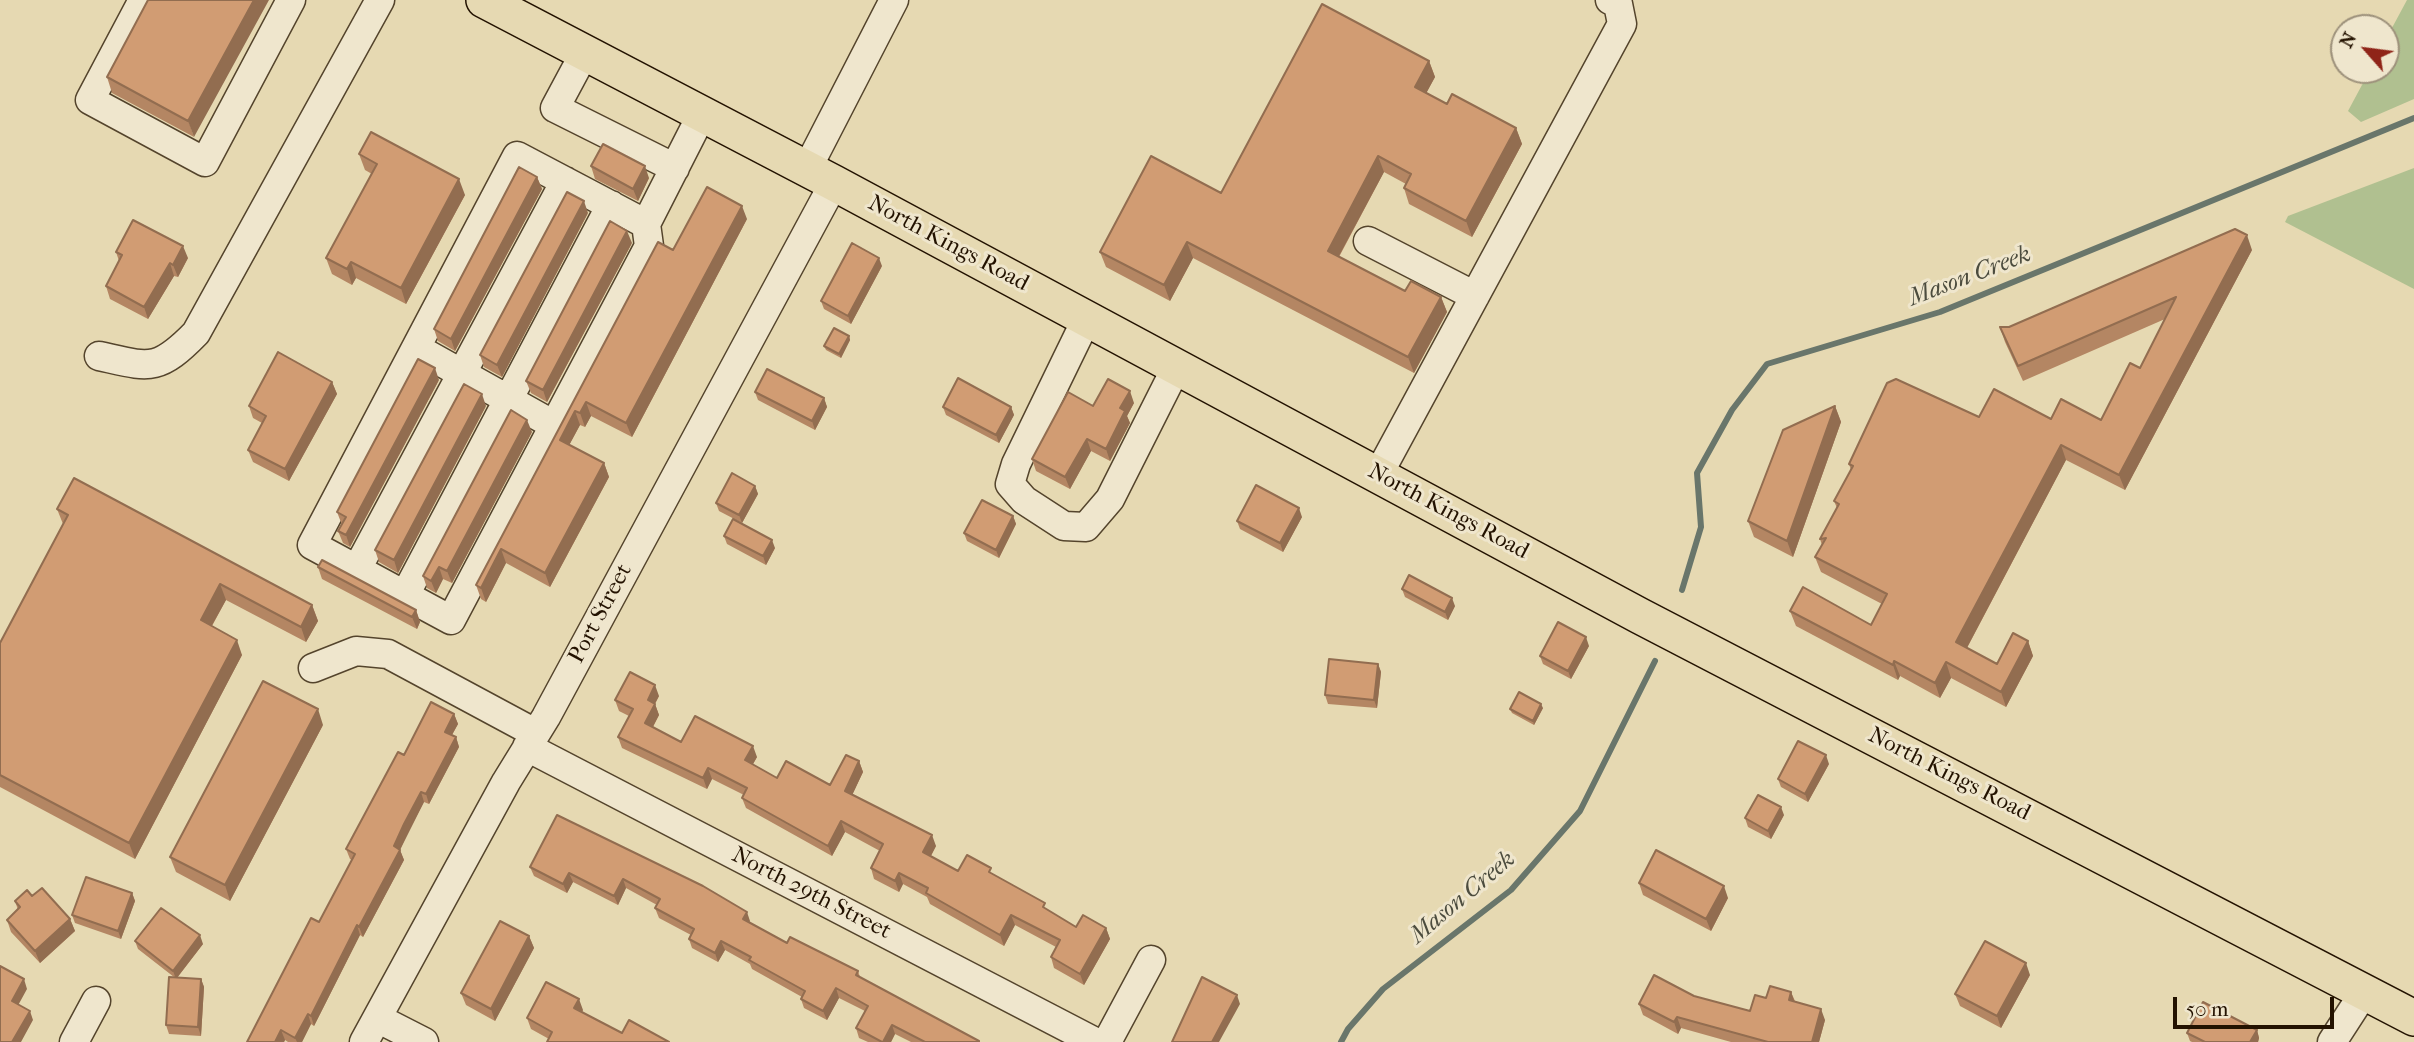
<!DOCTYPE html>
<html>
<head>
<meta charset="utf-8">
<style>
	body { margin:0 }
	#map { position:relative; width:2414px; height:1042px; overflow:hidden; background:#e6d9b2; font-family:"IM FELL French Canon",serif }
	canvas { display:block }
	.north { position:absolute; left:2330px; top:14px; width:70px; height:70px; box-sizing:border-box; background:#efe6cd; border:2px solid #9d917b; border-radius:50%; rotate:298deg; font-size:19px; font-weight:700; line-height:28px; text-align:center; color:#231200 }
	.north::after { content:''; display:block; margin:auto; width:24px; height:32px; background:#8f2418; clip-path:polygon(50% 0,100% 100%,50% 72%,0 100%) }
	.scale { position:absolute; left:2173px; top:997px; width:161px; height:32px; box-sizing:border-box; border:4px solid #231200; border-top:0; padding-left:9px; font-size:21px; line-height:24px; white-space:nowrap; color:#231200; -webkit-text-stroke:5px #efe6cd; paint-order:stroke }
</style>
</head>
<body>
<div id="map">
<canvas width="2414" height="1042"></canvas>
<div class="north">N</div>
<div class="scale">50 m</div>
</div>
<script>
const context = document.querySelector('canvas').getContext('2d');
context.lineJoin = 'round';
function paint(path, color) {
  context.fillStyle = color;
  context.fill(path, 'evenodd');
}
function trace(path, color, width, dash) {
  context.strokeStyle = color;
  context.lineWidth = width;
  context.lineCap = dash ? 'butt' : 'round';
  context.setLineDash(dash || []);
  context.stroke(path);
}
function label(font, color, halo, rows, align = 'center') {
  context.font = font + ' "IM FELL French Canon",serif';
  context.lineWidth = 6;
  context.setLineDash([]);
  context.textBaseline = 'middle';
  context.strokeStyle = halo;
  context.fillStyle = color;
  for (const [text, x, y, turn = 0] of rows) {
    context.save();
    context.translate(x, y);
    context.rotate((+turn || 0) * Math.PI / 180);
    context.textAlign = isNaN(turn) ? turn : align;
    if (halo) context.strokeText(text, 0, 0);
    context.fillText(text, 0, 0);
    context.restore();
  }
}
const green = new Path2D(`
	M2407 0H2414V99L2361 122 2348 111 2370 70H2386V39Z
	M2414 168V289L2285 222 2288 216Z`);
const stream = new Path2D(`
	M1682 590 1701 527 1697 473 1732 410 1767 364 1940 312 2414 118
	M1341 1042 1348 1029 1383 989 1511 890 1580 811 1655 661`);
const minor = new Path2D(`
	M143 0 90 100 205 162 291 0
	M585 52 555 108 675 168
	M807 169 894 0
	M646 224 517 156 312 545 451 620 649 246 646 224 702 114
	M1368 241 1475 296
	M1087 318 1016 464 1010 484 1024 500 1064 526 1086 527 1110 499 1175 370H1179
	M416 348 554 425
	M99 356C149 367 157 373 196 333L380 0
	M1378 475 1622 24 1618 4 1610 0
	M357 569 565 181
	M405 595 611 205
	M313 668 356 651 388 654 535 733
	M527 747 1095 1042
	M377 1018 424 1042
	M74 1042 96 1001
	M364 1042 506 782 546 717 834 183
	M1107 1042 1151 960
	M2332 1042 2365 991`);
const major = new Path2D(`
	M484 0 834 183 1640 616 2414 1018`);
const wall = new Path2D(`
	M148 0 194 137 112 93 107 77Z
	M1429 61 1435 77 1426 93 1447 104 1516 128 1522 144 1472 237 1409 204 1404 188 1406 184 1384 172 1339 257 1405 291 1441 297 1447 312 1414 373 1193 258 1170 301 1106 267 1100 252 1221 193Z
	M359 154 465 195 406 304 356 278 352 285 332 274 326 258 372 174 365 170Z
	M591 166 649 178 638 201 595 179Z
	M537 177 542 189 455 351 438 341 434 329Z
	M588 213 502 377 484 367 480 355Z
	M747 219 632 437 591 416 585 427 580 425 569 445 604 463 609 477 550 587 506 563 486 602 481 599 476 585 658 242 673 250Z
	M632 243 547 402 531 393 526 381Z
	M2252 250 2125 490 2066 460 1967 648 1997 664 2028 641 2033 656 2006 707 1951 678 1940 698 1900 676 1898 680 1796 626 1790 611 1871 625 1882 604 1821 572 1815 557 1822 545 1820 539 1837 508 1834 501 1851 470 1849 464 1979 417 2101 420 2140 368 2165 319 2023 381 2005 342 2000 327H2009Z
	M116 252 188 258 178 277 174 276 148 319 110 299 106 286 119 261Z
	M882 266 851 324 824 309 821 301Z
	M849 336 850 340 841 358 826 350 824 346Z
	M439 380 350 547 343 543 338 531 342 525 337 512Z
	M332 382 337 394 289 481 253 462 248 450 262 423 253 418 249 406Z
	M755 392 824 398 827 407 815 430 758 400Z
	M1134 403 1127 416 1130 423 1110 461 1091 451 1070 489 1036 471 1032 459 1093 406Z
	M486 406 398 573 379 562 375 550Z
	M1835 406 1841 422 1793 557 1754 537 1748 521Z
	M943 407H1011L1014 415 999 443 946 415Z
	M532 432 452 583 443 579 436 593 427 588 423 576Z
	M755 486 758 494 742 523 719 511 716 503Z
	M57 509 312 605 318 621 306 642 226 600 212 626 242 655 135 859 0 787V643L63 524Z
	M1013 516 1016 524 999 558 967 541 964 533Z
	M1302 517 1283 552 1240 529 1237 521Z
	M724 536 775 548 766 565 727 544Z
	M318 567 416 610 420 622 417 629 322 579Z
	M1402 589 1455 606 1448 620 1405 597Z
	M1589 646 1571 679 1543 664 1540 656Z
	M1378 664 1381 672 1377 708 1328 704 1325 695Z
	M659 696 655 704 659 715 653 727 681 742 757 757 753 764 777 778 830 785 859 761 863 772 852 795 936 846 931 856 958 871 993 875 1048 911 1076 927 1106 928 1110 939 1084 985 1054 968 1051 957 1056 947 1015 925 1004 946 930 904 927 897 903 884 899 892 874 879 871 868 880 851 845 832 832 856 746 808 742 798 744 795 712 779 707 789 622 748 618 737 629 716 619 711 615 700Z
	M1543 708 1534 725 1512 713 1510 709Z
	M454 714 458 724 452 735 456 737 459 747 429 804 424 802 407 834 400 850 404 860 363 937 360 935 314 1026 311 1024 302 1042H288L285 1040 284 1042H247L319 922 352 860 350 859 346 849 404 755Z
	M323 725 230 901 176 872 170 857Z
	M1829 764 1808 802 1781 787 1778 779Z
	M557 815 787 943 858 971 860 977 980 1042H911L895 1034 891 1042H868L859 1038 856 1028 865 1011 839 998 827 1020 804 1008 801 999 802 997 752 969 750 964 725 950 718 962 692 948 689 939 691 935 659 918 655 908 657 905 626 888 618 905 573 882 567 893 534 876 530 867Z
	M1784 815 1771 839 1748 827 1745 818Z
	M1639 883 1728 898 1711 931 1643 895Z
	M132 893 135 901 121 939 75 923 72 915Z
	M32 896 70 919 75 931 40 963 11 932 7 920 18 910 15 901Z
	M529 936 534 948 495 1021 466 1005 461 993Z
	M135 941 203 944 177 978 201 979 204 987 201 1036 169 1034 166 1025 174 977 138 949Z
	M2030 975 2001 1028 1960 1006 1955 994Z
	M1791 992 1795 1001 1825 1020 1819 1042H1731L1681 1028 1678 1034 1643 1015 1639 1004 1694 996 1750 1011 1766 998Z
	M583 1010 582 1012 622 1033 669 1042 549 1039 531 1029 527 1018Z
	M2257 1030 2259 1038 2258 1042H2192L2190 1041 2187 1033Z`);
const shadedWall = new Path2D(`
	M254 0H269L194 137 188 121Z
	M1429 61 1435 77 1421 103 1415 87Z
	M1516 128 1522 144 1472 237 1466 221Z
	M1378 156 1384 172 1333 267 1328 251Z
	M645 166 649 178 638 201 633 189Z
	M537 177 542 189 455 351 451 339Z
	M459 179 465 195 406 304 401 288Z
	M584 201 588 213 502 377 497 365Z
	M742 206 747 219 632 437 626 423Z
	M627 231 632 243 547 402 543 390Z
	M2247 235 2252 250 2125 490 2119 475Z
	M1187 242 1193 258 1170 301 1164 285Z
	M183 246 188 258 178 277 173 265Z
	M879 258 882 266 851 324 848 316Z
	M351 262 356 278 352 285 347 269Z
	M170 263 174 276 148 319 144 307Z
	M1441 297 1447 312 1414 373 1408 357Z
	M849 336 850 340 841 358 839 354Z
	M435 368 439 380 350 547 346 535Z
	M332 382 337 394 289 481 285 469Z
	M1130 391 1134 403 1127 416 1130 423 1110 461 1106 449 1120 408Z
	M482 394 486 406 398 573 394 560Z
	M824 398 827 407 815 430 812 421Z
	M586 402 591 416 585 427 580 413Z
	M1835 406 1841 422 1793 557 1787 541Z
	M1011 407 1014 415 999 443 996 435Z
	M575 411 580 425 565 453 560 440Z
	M527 420 532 432 452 583 447 571Z
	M1087 439 1091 451 1070 489 1065 477Z
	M2061 445 2066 460 1962 657 1956 642Z
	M604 463 609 477 550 587 545 573Z
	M755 486 758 494 742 523 739 515Z
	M1299 508 1302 517 1283 552 1280 543Z
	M1013 516 1016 524 999 558 996 550Z
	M772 540 775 548 766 565 763 556Z
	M501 549 506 563 486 602 481 588Z
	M439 567 443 579 436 593 431 581Z
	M220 584 226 600 206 636 201 620Z
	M1452 598 1455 606 1448 620 1445 612Z
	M312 605 318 621 306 642 301 627Z
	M416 610 420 622 417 629 412 617Z
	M1586 637 1589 646 1571 679 1568 671Z
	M237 640 242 655 135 859 129 843Z
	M2028 641 2033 656 2006 707 2001 692Z
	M1894 661 1900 676 1898 680 1893 665Z
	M1946 662 1951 678 1940 698 1935 683Z
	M1378 664 1381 672 1377 708 1374 700Z
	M655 685 659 696 651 711 648 700Z
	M655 704 659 715 649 734 645 723Z
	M1541 704 1543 708 1534 725 1533 721Z
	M318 709 323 725 230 901 225 885Z
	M454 714 458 724 448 742 445 732Z
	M456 737 459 747 429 804 426 794Z
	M753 746 757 757 749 771 745 760Z
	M1826 755 1829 764 1808 802 1805 794Z
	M859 761 863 772 849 802 845 791Z
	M708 768 712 779 707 789 703 778Z
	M421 792 424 802 400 850 404 860 363 937 359 927 404 824Z
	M1781 807 1784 815 1771 839 1768 831Z
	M841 821 845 832 832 856 828 846Z
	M932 835 936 846 927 863 923 852Z
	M569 873 573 882 567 893 563 884Z
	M899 873 903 884 899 892 895 881Z
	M623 879 626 888 618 905 614 896Z
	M1724 886 1728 898 1711 931 1706 919Z
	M132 893 135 901 121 939 118 931Z
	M747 912 750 921 747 928 743 919Z
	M1011 915 1015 925 1004 946 1000 935Z
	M70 919 75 931 40 963 35 951Z
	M357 925 360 935 314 1026 311 1016Z
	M1106 928 1110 939 1084 985 1080 974Z
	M200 935 203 944 176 979 173 971Z
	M529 936 534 948 495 1021 491 1009Z
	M721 941 725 950 718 962 715 953Z
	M2026 963 2030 975 2001 1028 1997 1016Z
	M24 979 27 989 15 1011 12 1001Z
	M201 979 204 987 201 1036 198 1027Z
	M836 988 839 998 827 1020 823 1011Z
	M1791 992 1795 1003 1789 1000Z
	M1237 995 1240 1004 1219 1042H1212Z
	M579 999 583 1010 578 1019 574 1008Z
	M1821 1009 1825 1020 1819 1042H1812Z
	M30 1011 33 1020 21 1042H12Z
	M308 1014 311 1024 302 1042H297L295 1038Z
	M1677 1017 1681 1028 1678 1034 1674 1022Z
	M892 1025 895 1034 891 1042H883Z
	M281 1030 285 1040 284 1042H275Z
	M2257 1030 2259 1038 2258 1042H2250Z`);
const building = new Path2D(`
	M148 0H254L188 121 107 77Z
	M1322 4 1429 61 1415 87 1447 104 1452 94 1516 128 1466 221 1404 188 1411 174 1378 156 1328 251 1405 291 1411 281 1441 297 1408 357 1187 242 1164 285 1100 252 1151 156 1221 193Z
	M371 132 459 179 401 288 351 262 347 269 326 258 377 164 359 154Z
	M603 144 645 166 633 189 591 166Z
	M519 167 537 177 451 339 434 329Z
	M707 187 742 206 626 423 586 402 580 413 575 411 560 440 604 463 545 573 501 549 481 588 476 585 658 242 673 250Z
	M567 192 584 201 497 365 480 355Z
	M133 220 183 246 173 265 170 263 144 307 106 286 122 255 116 252Z
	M610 221 627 231 543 390 526 381Z
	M2235 229 2247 235 2119 475 2061 445 1956 642 1997 664 2013 633 2028 641 2001 692 1946 662 1935 683 1894 661 1893 665 1790 611 1803 587 1871 625 1887 594 1815 557 1826 538 1820 539 1839 504 1834 501 1853 466 1849 464 1887 383 1896 379 1979 417 1994 389 2051 419 2061 399 2101 420 2130 363 2140 368 2176 297 2018 366 2000 327H2009Z
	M852 243 879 258 848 316 821 301Z
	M834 328 849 336 839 354 824 346Z
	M278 352 332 382 285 469 248 450 266 416 249 406Z
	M418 359 435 368 346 535 338 531 346 517 337 512Z
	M767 369 824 398 812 421 755 392Z
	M958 378 1011 407 996 435 943 407Z
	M1108 379 1130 391 1120 408 1125 411 1106 449 1087 439 1065 477 1032 459 1068 392 1093 406Z
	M464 384 482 394 394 560 375 550Z
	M1835 406 1787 541 1748 521 1783 430Z
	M511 410 527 420 447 571 439 567 431 581 423 576Z
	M732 473 755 486 739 515 716 503Z
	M74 478 312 605 301 627 220 584 201 620 237 640 129 843 0 775V643L68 515 57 509Z
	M1256 485 1299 508 1280 543 1237 521Z
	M982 500 1013 516 996 550 964 533Z
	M733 519 772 540 763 556 724 536Z
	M322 560 416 610 412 617 318 567Z
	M1409 575 1452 598 1445 612 1402 589Z
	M1558 622 1586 637 1568 671 1540 656Z
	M1329 659 1378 664 1374 700 1325 695Z
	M630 672 655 685 648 700 655 704 645 723 681 742 695 716 753 746 745 760 777 778 786 761 830 785 846 755 859 761 845 791 932 835 923 852 958 871 967 855 991 868 989 872 1045 903 1043 907 1076 927 1083 915 1106 928 1080 974 1051 957 1060 940 1011 915 1000 935 926 893 928 888 899 873 895 881 871 868 883 844 841 821 828 846 742 798 747 788 708 768 703 778 618 737 633 709 615 700Z
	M263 681 318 709 225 885 170 857Z
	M1519 692 1541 704 1533 721 1510 709Z
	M431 702 454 714 445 732 456 737 426 794 421 792 404 824 394 846 400 850 359 927 357 925 311 1016 308 1014 295 1038 281 1030 275 1042H247L311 918 319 922 355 854 346 849 398 752 404 755Z
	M1798 741 1826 755 1805 794 1778 779Z
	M1758 795 1781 807 1768 831 1745 818Z
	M557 815 703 886 747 912 743 919 787 943 790 937 858 971 856 975 979 1041V1042H925L892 1025 883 1042H882L856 1028 868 1006 836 988 823 1011 801 999 805 991 749 960 751 957 721 941 715 953 689 939 694 929 655 908 660 899 623 879 614 896 569 873 563 884 530 867Z
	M1656 850 1724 886 1706 919 1639 883Z
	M86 877 132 893 118 931 72 915Z
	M42 888 70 919 35 951 7 920 20 907 15 901 27 890 32 896Z
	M161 908 200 935 173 971 135 941Z
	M500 921 529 936 491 1009 461 993Z
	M1985 941 2026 963 1997 1016 1955 994Z
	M0 966 24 979 12 1001 30 1011 12 1042H0Z
	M1654 975 1694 996 1750 1011 1755 995 1766 998 1770 986 1791 992 1789 1000 1821 1009 1812 1042H1768L1677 1017 1674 1022 1639 1004Z
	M169 977 201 979 198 1027 166 1025Z
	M1202 977 1237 995 1212 1042H1172Z
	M546 982 579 999 574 1008 622 1033 629 1020 669 1042H547L552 1032 527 1018Z
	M2203 1002 2257 1030 2250 1042H2205L2187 1033Z`);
const streetNames = [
	["North Kings Road",948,244,28],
	["North Kings Road",1448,512,28],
	["Port Street",601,614,-62],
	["North Kings Road",1949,775,27],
	["North 29th Street",811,894,27]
];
const waterNames = [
	["Mason Creek",1970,277,-21],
	["Mason Creek",1463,898,-40]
];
paint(green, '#b0c090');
trace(stream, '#69766b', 6);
trace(minor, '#54442c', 31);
trace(major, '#231200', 38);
trace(minor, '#efe6cd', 28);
trace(major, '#e6d9b2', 35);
paint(wall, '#b48663');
paint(shadedWall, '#926d50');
paint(building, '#d19c73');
trace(building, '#926d50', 2);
label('23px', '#231200', '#efe6cd', streetNames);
label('italic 24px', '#4c4c3e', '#efe6cd', waterNames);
</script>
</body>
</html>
